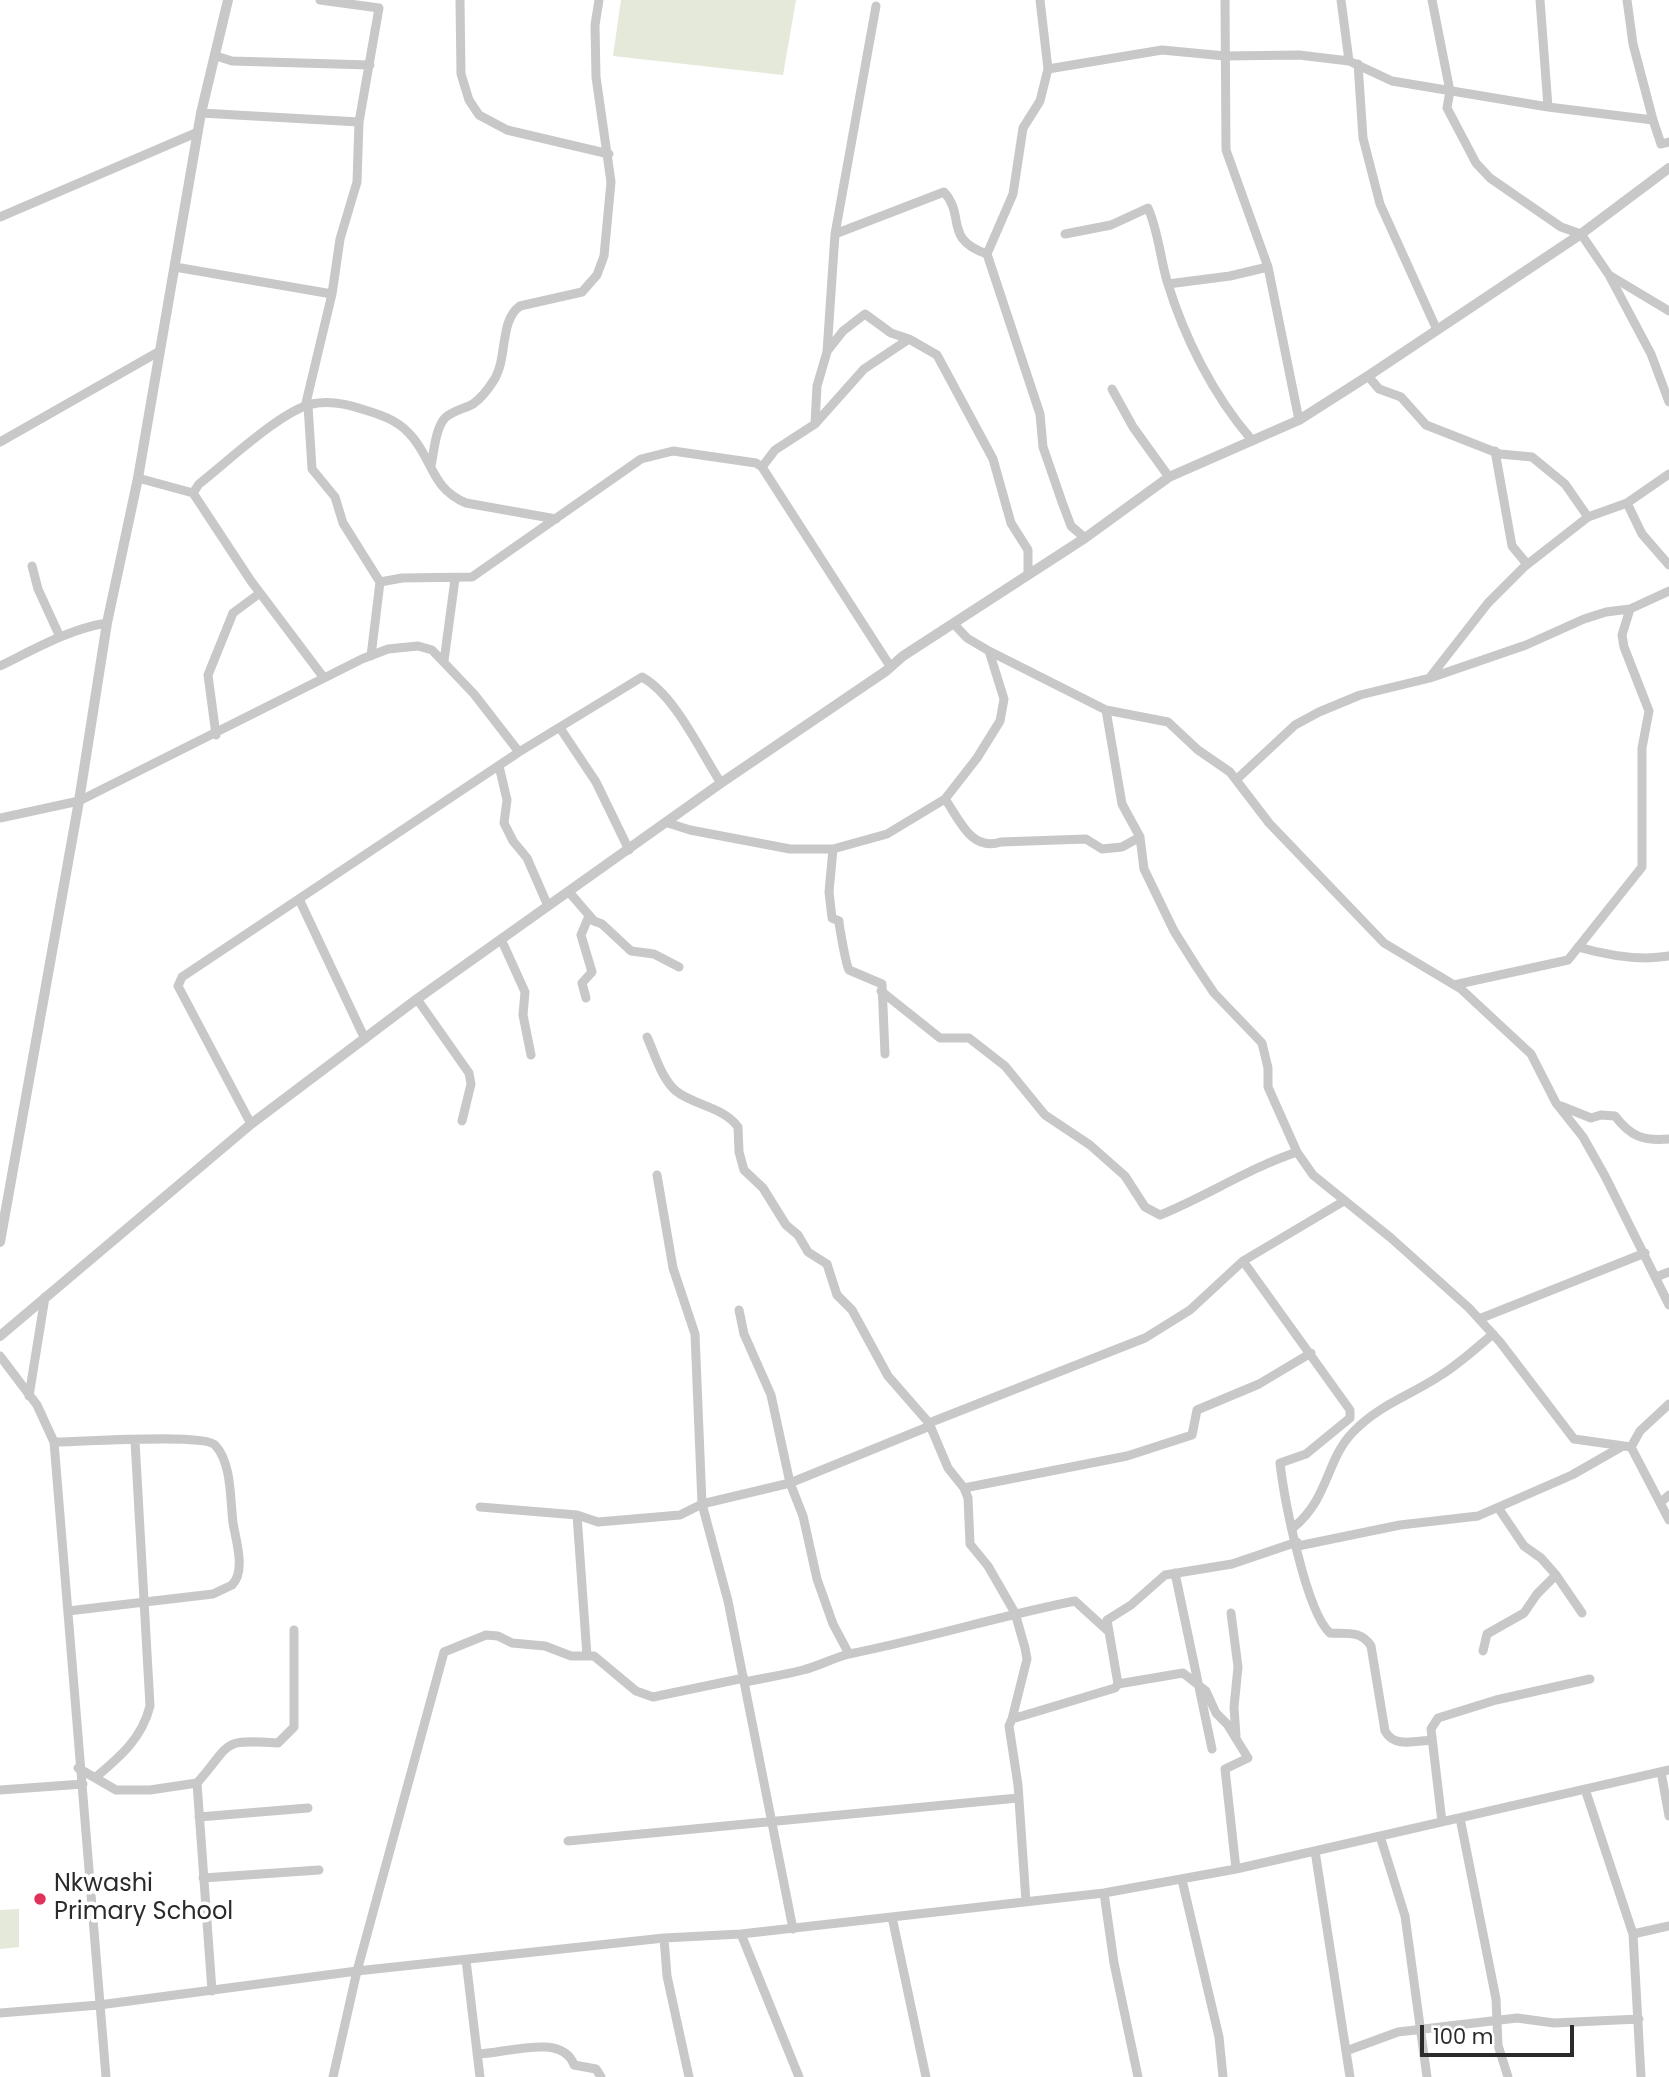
<!DOCTYPE html>
<html>
<head>
<meta charset="utf-8">
<style>
	body { margin:0 }
	#map { position:relative; width:1669px; height:2077px; overflow:hidden; background:#fff; font-family:Poppins,sans-serif }
	canvas { display:block }
	.scale { position:absolute; left:1420px; top:2025px; width:154px; height:32px; box-sizing:border-box; border:4px solid #2b2b2b; border-top:0; padding-left:9px; font-size:21px; line-height:24px; white-space:nowrap; color:#2b2b2b; -webkit-text-stroke:5px #fff; paint-order:stroke }
</style>
</head>
<body>
<div id="map">
<canvas width="1669" height="2077"></canvas>
<div class="scale">100 m</div>
</div>
<script>
const context = document.querySelector('canvas').getContext('2d');
context.lineJoin = 'round';
function paint(path, color) {
  context.fillStyle = color;
  context.fill(path, 'evenodd');
}
function trace(path, color, width, dash) {
  context.strokeStyle = color;
  context.lineWidth = width;
  context.lineCap = dash ? 'butt' : 'round';
  context.setLineDash(dash || []);
  context.stroke(path);
}
function label(font, color, halo, rows, align = 'center') {
  context.font = font + ' Poppins,sans-serif';
  context.lineWidth = 7;
  context.setLineDash([]);
  context.textBaseline = 'middle';
  context.strokeStyle = halo;
  context.fillStyle = color;
  for (const [text, x, y, turn = 0] of rows) {
    context.save();
    context.translate(x, y);
    context.rotate((+turn || 0) * Math.PI / 180);
    context.textAlign = isNaN(turn) ? turn : align;
    if (halo) context.strokeText(text, 0, 0);
    context.fillText(text, 0, 0);
    context.restore();
  }
}
const green = new Path2D(`
	M621 0H796L783 75 613 56Z
	M19 1909V1947L0 1949V1910Z`);
const minor = new Path2D(`
	M460 0 461 74 469 100 479 115 507 130 609 154
	M1040 0 1048 69 1162 50 1225 56 1299 55 1349 61
	M1225 0 1226 150 1268 267 1299 420
	M1341 0 1349 61 1392 81 1548 107 1653 120 1661 144 1669 142
	M1432 0 1450 91 1447 108 1476 163 1490 178 1561 227 1581 234 1609 275 1669 311
	M1540 0 1548 107
	M1627 0 1633 44 1653 120
	M216 56 232 61 370 65
	M1358 64 1363 138 1380 204 1437 330
	M1048 69 1040 101 1023 128 1013 194 987 254 1040 414 1043 447 1062 502 1071 526 1085 538
	M201 113 359 122
	M0 217 198 132
	M835 234 944 192C966 216 943 239 987 254
	M1065 234 1111 225 1148 208C1158 230 1160 257 1167 281 1184 337 1213 395 1251 439
	M175 267 332 294
	M1609 275 1651 354 1669 402
	M1168 284 1230 276 1268 267
	M828 350 843 331 865 314 891 333 909 339
	M1368 376 1379 389 1401 397 1426 425 1500 454 1532 457 1565 484 1588 517
	M1112 389 1133 427 1169 477
	M308 405 312 469 335 497 343 523 380 582
	M305 407 332 294 340 239 357 182 359 122 379 8 320 0
	M815 424 864 369 909 339 937 355 993 459 1011 523 1028 550V573
	M0 442 160 351
	M1495 451 1512 546 1527 564
	M431 466C434 452 435 431 444 419 451 411 464 409 473 404 480 399 489 388 494 380 508 358 499 321 520 306L582 292 597 275 604 256 611 182 596 77 595 25 599 0
	M762 467 775 450 815 424 817 386 827 352 835 234 876 6
	M138 478 193 493 251 581 324 678
	M193 493 199 484C225 464 282 410 312 404 329 400 348 404 365 410 385 416 401 422 414 439 434 465 433 489 466 503L556 519
	M1627 503 1642 534 1669 565
	M32 566 38 589 60 637
	M989 651 1106 710 1168 722 1198 750 1230 772 1269 823 1384 943 1461 989 1531 1054 1556 1103 1583 1137 1605 1176 1669 1305
	M371 656 380 582 402 578 472 577 641 459 673 451 756 463 762 467 890 666
	M444 661 455 579
	M0 666C35 649 69 629 107 623
	M1431 676 1488 603 1524 567 1588 517 1627 503 1669 474
	M1106 710 1122 804 1140 837 1144 869 1174 931 1196 966 1214 993 1262 1043 1268 1068V1087L1297 1152 1313 1175 1391 1238 1469 1308 1500 1342 1574 1439 1631 1447
	M560 728 596 782 629 850
	M216 735 208 675 233 613 260 593
	M499 766 507 800 504 823 513 841 527 858 548 906
	M1237 779 1295 725 1319 712 1360 695 1430 678 1526 645 1584 619 1606 612 1630 609 1669 591
	M945 799C960 820 971 852 1001 842L1086 839 1102 849 1122 847 1140 837
	M0 818 79 801 362 659 388 649 418 646 432 650 474 694 519 752
	M668 823 690 830 790 849H833L887 834 945 799 977 758 1000 721 1004 699 989 651 967 638 954 624
	M833 849 829 892 832 918 839 921C839 925 846 965 849 970L882 984 885 1054
	M569 892 594 921 602 924 631 951 654 954 679 967
	M299 899 365 1039
	M501 939 525 992 523 1015 531 1055
	M1578 947C1606 955 1640 961 1669 956
	M1454 985 1568 960 1642 867V748L1649 711 1624 647 1622 635 1630 609
	M881 991 940 1038H969L1005 1066 1045 1115 1090 1145 1125 1176 1145 1207 1160 1215C1207 1196 1249 1168 1297 1152
	M586 998 582 983 592 972 581 935 589 916
	M417 999 469 1073 471 1084 462 1121
	M647 1037C655 1054 661 1078 676 1091 693 1105 724 1107 738 1127L739 1152 744 1170 763 1188 786 1225 798 1235 808 1252 827 1264 837 1295 852 1310 888 1376 929 1423 948 1468 964 1488 968 1498 970 1544 988 1566 1015 1613 1025 1648 1027 1659 1012 1719
	M1561 1106 1591 1118 1601 1115 1615 1116C1631 1137 1643 1141 1669 1139
	M251 1124 178 986 182 977 519 752 642 677C675 695 700 751 721 783
	M1243 1261 1350 1410V1418L1306 1454 1280 1463C1284 1498 1306 1612 1330 1633 1346 1634 1361 1630 1371 1646L1385 1731C1394 1748 1415 1741 1432 1740
	M1656 1277 1669 1272
	M739 1310 744 1334 771 1395 790 1483 803 1516 817 1579 833 1624 849 1654
	M1479 1319 1645 1253
	M0 1356 37 1405 54 1442 106 2077
	M29 1396 45 1297
	M929 1423 1145 1338 1190 1310 1243 1261 1344 1201
	M54 1442C79 1442 204 1433 215 1445 232 1463 230 1499 233 1523 236 1541 246 1571 232 1585L213 1594 68 1611
	M1631 1447 1669 1520
	M1631 1447 1640 1431 1669 1404
	M964 1488 1127 1456 1192 1435 1197 1410 1259 1384 1311 1353
	M1660 1503 1669 1495
	M480 1507 577 1515 598 1522 680 1515 702 1504 695 1334 673 1268 657 1175
	M1499 1509 1524 1546 1541 1558 1556 1575
	M577 1515 587 1656
	M1294 1527C1329 1498 1326 1460 1353 1432 1379 1405 1407 1397 1438 1377 1458 1365 1475 1349 1493 1334
	M1298 1546 1400 1525 1478 1516 1572 1475 1621 1447
	M1175 1573 1212 1749
	M1231 1613 1238 1667 1234 1707 1236 1736
	M1483 1651 1487 1634 1524 1613 1537 1594 1556 1575 1582 1613
	M745 1682C764 1678 784 1675 803 1670 819 1666 833 1658 849 1654 925 1639 999 1616 1075 1601L1109 1632
	M1118 1684 1183 1673 1206 1691 1216 1713 1227 1724 1248 1758 1225 1769 1236 1869
	M78 1768 116 1790H150L197 1783 212 1991
	M1661 1772 1669 1816
	M96 1777C121 1756 142 1738 150 1706L135 1441
	M197 1783C233 1742 220 1739 278 1743L294 1727V1630
	M1585 1789 1633 1934 1641 2077
	M0 1790 83 1784
	M199 1817 308 1808
	M1460 1818 1496 1999 1498 2045 1508 2077
	M1442 1822 1431 1729 1438 1718 1496 1700 1590 1679
	M1380 1836 1405 1916 1427 2077
	M568 1841 1018 1798
	M1315 1851 1350 2077
	M203 1878 319 1870
	M1182 1880 1219 2037 1223 2077
	M1104 1893 1114 1963 1138 2077
	M1026 1902 1018 1785 1009 1726 1012 1719 1115 1688 1118 1684 1107 1620 1131 1605 1165 1575 1232 1564 1297 1542
	M892 1917 926 2077
	M793 1929 728 1601 702 1504 790 1483 930 1426
	M741 1934 799 2077
	M1633 1934 1669 1926
	M664 1938 667 1976 689 2077
	M466 1960 480 2077
	M0 2013 99 2005 357 1971 664 1938 741 1934 1104 1893 1236 1869 1669 1770
	M1346 2051 1398 2032 1517 2018 1554 2023 1639 2019
	M477 2054C505 2054 562 2032 574 2065L596 2069 601 2077
	M333 2077 357 1971 444 1652 486 1635 498 1636 512 1643 545 1646 571 1656H594L636 1691 653 1697 744 1678`);
const tertiary = new Path2D(`
	M0 1242 79 801 107 623 138 478 201 113 228 0
	M0 1336 251 1124 417 999 721 783 886 671 903 656 1085 538 1169 477 1299 420 1368 376 1581 234 1669 168`);
const markers = [
	[40,1899,7,"#df3159"]
];
const poiNames = [
	["Nkwashi",54,1885],
	["Primary School",54,1913]
];
paint(green, '#e4e9d9');
trace(minor, '#c8c8c8', 9);
trace(tertiary, '#c8c8c8', 10);
for (const [x, y, r, color] of markers) {
  const dot = new Path2D();
  dot.arc(x, y, r, 0, 2 * Math.PI);
  context.fillStyle = color;
  context.fill(dot);
  trace(dot, '#fff', 2.5);
}
label('24px', '#2b2b2b', '#fff', poiNames, 'left');
</script>
</body>
</html>
